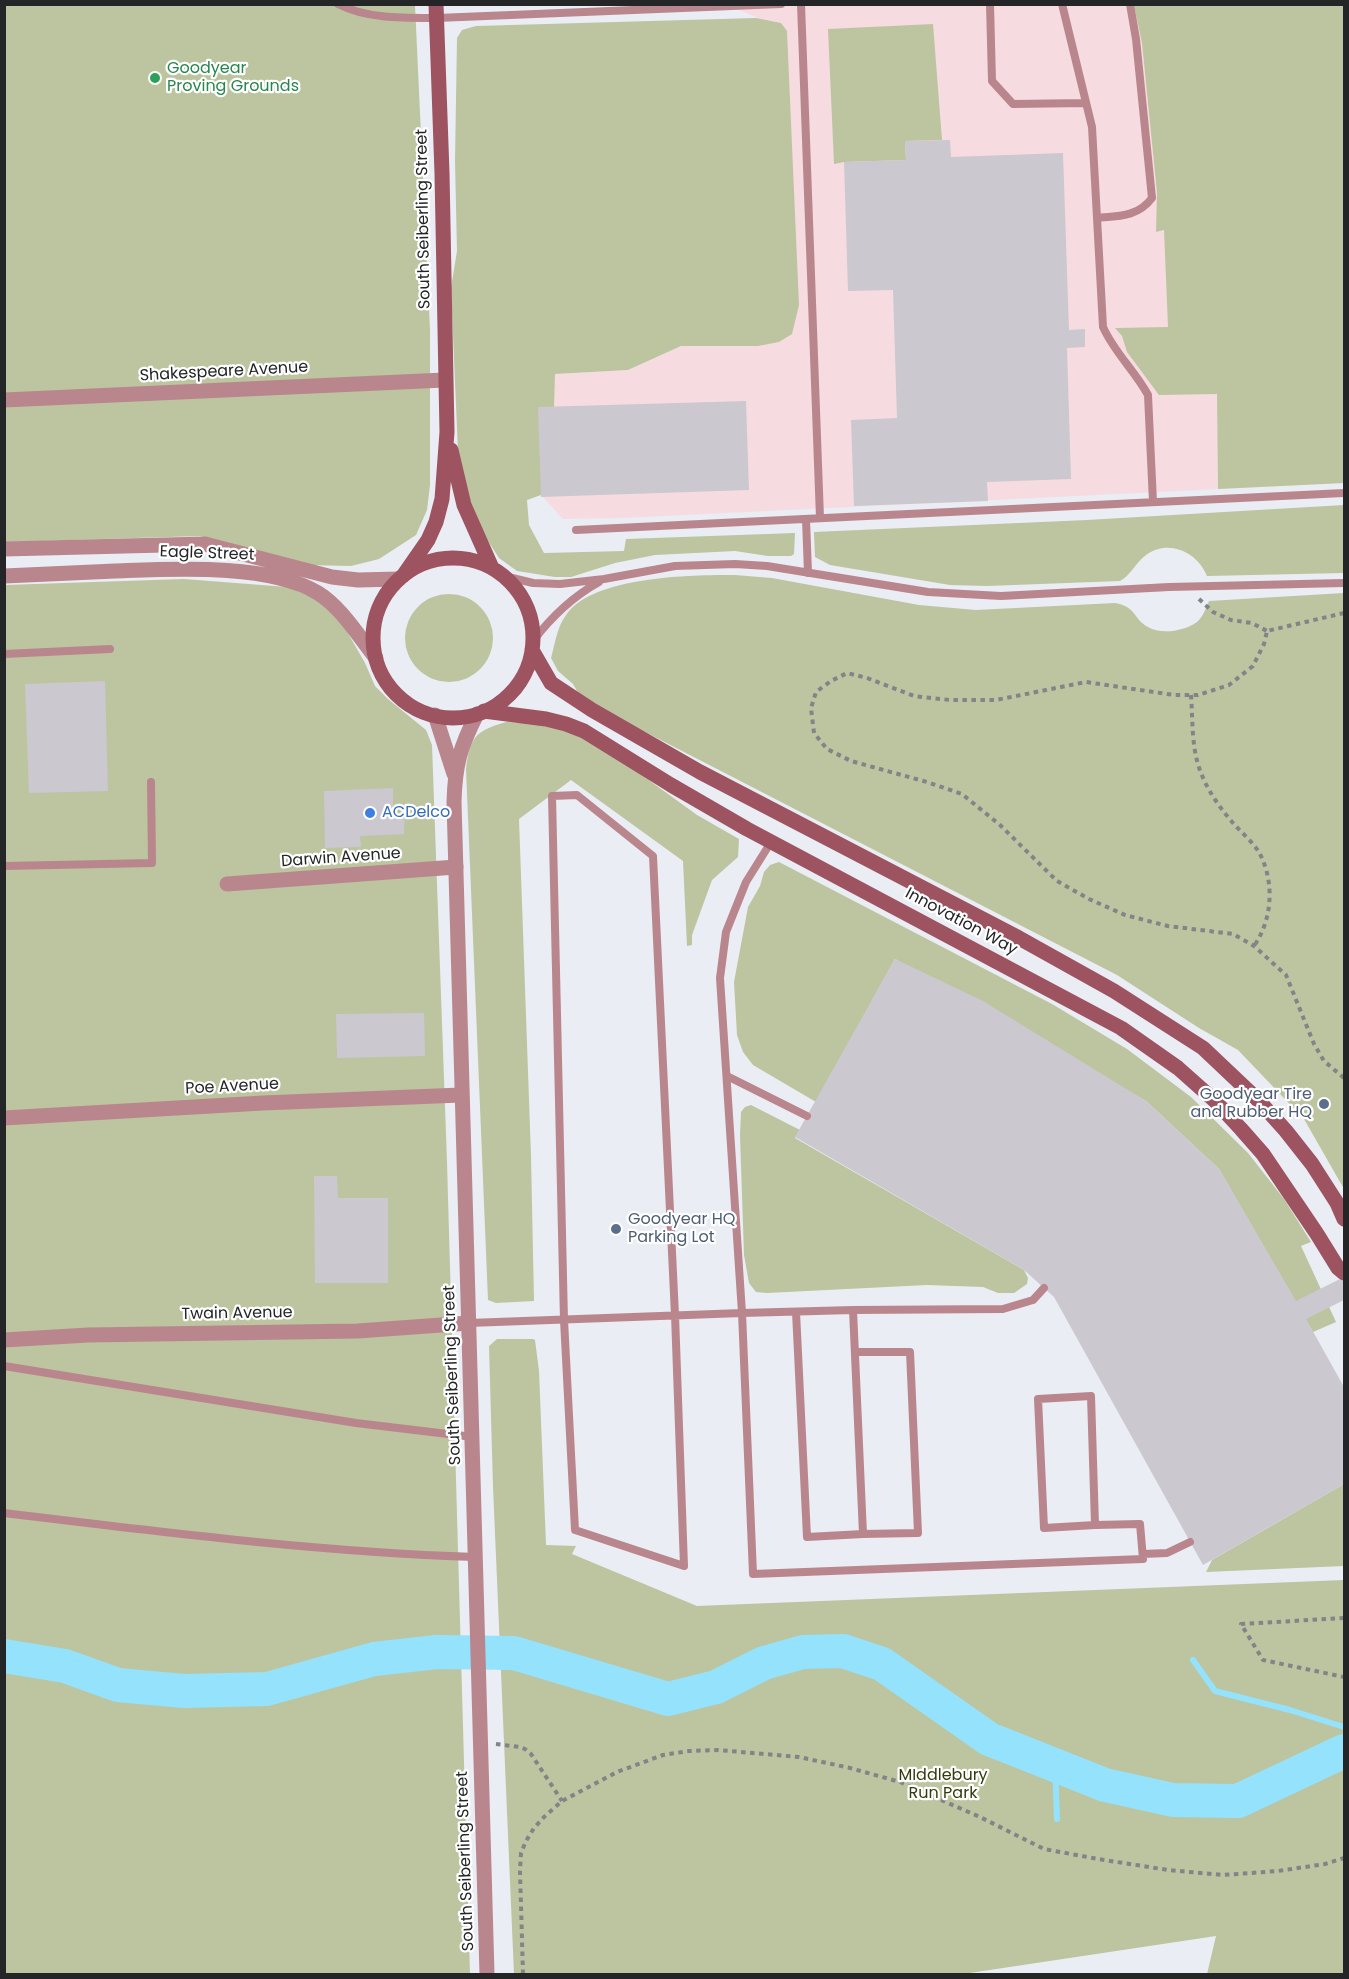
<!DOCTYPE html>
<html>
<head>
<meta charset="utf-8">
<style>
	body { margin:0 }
	#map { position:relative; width:1349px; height:1979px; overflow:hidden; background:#eaedf4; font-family:Poppins,sans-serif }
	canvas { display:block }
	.frame { position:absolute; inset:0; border:6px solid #242527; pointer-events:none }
</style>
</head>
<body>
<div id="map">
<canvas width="1349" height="1979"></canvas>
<div class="frame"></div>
</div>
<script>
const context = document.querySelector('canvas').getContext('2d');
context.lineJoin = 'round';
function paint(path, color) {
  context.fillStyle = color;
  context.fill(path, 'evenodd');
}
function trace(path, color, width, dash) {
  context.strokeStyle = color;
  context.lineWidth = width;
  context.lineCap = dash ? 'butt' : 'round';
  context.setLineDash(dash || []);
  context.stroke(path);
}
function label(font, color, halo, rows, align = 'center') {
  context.font = font + ' Poppins,sans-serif';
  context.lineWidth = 4.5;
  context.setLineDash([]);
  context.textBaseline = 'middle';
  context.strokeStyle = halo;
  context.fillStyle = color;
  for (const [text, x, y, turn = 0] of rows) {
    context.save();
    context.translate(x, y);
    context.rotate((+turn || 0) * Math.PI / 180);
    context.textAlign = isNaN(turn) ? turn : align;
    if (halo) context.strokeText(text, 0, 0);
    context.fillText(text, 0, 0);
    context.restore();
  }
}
const industrial = new Path2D(`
	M728 5H1344V483L623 518 563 519 541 495 555 374 628 370 681 346H758L787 31Z`);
const green = new Path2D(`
	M4 5H415L430 330V485L427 510 416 535 379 559 351 566 307 565 200 536 5 542Z
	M1134 5H1344V483L1218 489 1217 394 1159 395 1127 352 1122 336 1115 328 1168 327 1164 230 1156 232 1157 193 1142 43Z
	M756 18 781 23 787 31 799 305 792 334 779 342 758 346H681L628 370 555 374 554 407 541 495 527 500 529 525 544 553 624 551 626 539 795 533 794 554 791 556H768L735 551 655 555 615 563 571 577H555L517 571 499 558 479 527 459 475 451 288 457 251 455 161 457 38 462 30 476 26Z
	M933 24 942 140 905 141 906 160 844 162 834 164 828 29Z
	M1344 505V573L1207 576C1198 553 1169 538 1146 555 1136 562 1131 575 1120 581L987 586 950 585 830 565 815 557 814 532 1087 520Z
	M735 575 772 578 919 605 976 610 1115 603C1137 607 1133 619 1148 627 1161 635 1185 631 1197 622 1203 617 1206 608 1209 601L1344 593V1189L1304 1119 1238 1050 1199 1028 1117 975 618 718 588 701 577 691 573 684 558 671 551 658C555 644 557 627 566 615 593 576 691 575 735 575Z
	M184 579 287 587 321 601 341 621 365 663 375 686 388 699 426 730 432 745 447 1162 470 1974H5V585Z
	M405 638a44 44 0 1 1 88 0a44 44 0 1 1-88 0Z
	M506 722 529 723 574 732 639 773 697 815 739 839 738 857 712 880 692 935V945L687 946 683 861 571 780 519 819 531 1156 534 1301 496 1303 488 1300 466 769C470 737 475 731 506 722Z
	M779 862 1052 1004 1127 1049 1191 1097 1248 1153 1284 1199 1311 1242 1301 1246 1336 1322 1313 1332 1219 1169 1146 1101 895 959 816 1102 753 1065 743 1052 737 1035 734 982 748 907 760 886 764 872 770 865Z
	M751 1105 800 1130 795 1138 1024 1270 1028 1278 1027 1284 1014 1293H998L983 1287 927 1285 767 1293 756 1292 749 1283 744 1255 740 1136 741 1112 745 1107Z
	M497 1339H533L535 1340 539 1371 546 1545 576 1546 572 1554 697 1606 1344 1580V1974H1207L1216 1936 963 1974H514L493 1487 489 1346Z
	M1344 1484V1566L1206 1572 1212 1560Z`);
const stream = new Path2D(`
	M1193 1660 1215 1691 1290 1710 1344 1727
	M1055 1765 1057 1819`);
const river = new Path2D(`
	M4 1656 65 1666 118 1685 184 1691 267 1689 374 1659 437 1652 514 1653 668 1699 716 1687 764 1663 803 1652 843 1651 882 1664 989 1739 1105 1785 1173 1800 1238 1801 1344 1751`);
const building = new Path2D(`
	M950 140 951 157 1063 153 1069 330 1085 329V347L1067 348 1071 479 987 482 988 501 854 506 851 420 897 418 893 290 848 291 844 162 906 160 905 141Z
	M746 401 749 490 541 497 538 407Z
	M105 681 108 791 29 793 25 684Z
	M393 788V814L405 813 404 834 360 836 361 847 325 848 324 791Z
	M895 959 983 1001 1146 1101 1219 1169 1296 1301 1344 1277V1300L1306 1319 1344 1387V1484L1203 1565 1054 1297 1024 1270 795 1137Z
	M424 1013 425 1056 337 1058 336 1014Z
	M314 1176H337L338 1198H388V1283H315Z`);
const path = new Path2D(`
	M1199 599 1213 612 1231 620 1252 623 1267 631
	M1344 613 1267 631 1264 644 1253 666 1229 685 1198 695H1174L1086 682 996 700H950L914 696 867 678 847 673 831 681 816 692 811 708 814 733 827 749 851 761 927 782 962 794 1000 825 1057 881 1089 899 1125 915 1168 926 1233 934 1254 946 1286 975 1314 1044 1324 1061 1344 1078
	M1191 695C1193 721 1191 748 1201 773 1208 791 1220 808 1233 823 1242 833 1254 843 1260 854 1275 884 1272 920 1254 946
	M1344 1618 1241 1624 1263 1660 1344 1677
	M496 1744 520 1747 525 1749 531 1754 562 1801
	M523 1974 520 1871 521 1853 526 1841 534 1828 544 1817 562 1801 617 1772 663 1755 689 1751 718 1750 799 1757 850 1768 900 1782 980 1817 1044 1849 1098 1859 1168 1870 1223 1875 1278 1871 1325 1864 1344 1858`);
const service = new Path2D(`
	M338 4C367 19 404 18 437 18L781 4
	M801 4 820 518
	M990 4 992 81 1013 104 1086 103
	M1062 4 1092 127 1103 327C1114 352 1135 371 1148 395L1153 502
	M1097 218C1118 216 1138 217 1152 198L1136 39 1130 4
	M806 519 808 573
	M576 530 1344 493
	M504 576 533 583 560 584 604 579 675 566 735 564 767 566 928 592 1001 596 1169 587 1344 583
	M533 641C552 616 572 597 599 582
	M4 654 110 649
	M577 795 653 856 675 1315 684 1566 575 1530 564 1320 552 796Z
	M4 866 152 863 151 782
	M727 1076 807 1116
	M853 1310 1003 1309 1033 1300 1044 1288
	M796 1312 807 1537 863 1534 853 1310 742 1313 753 1574 1143 1559 1140 1524 1095 1525 1091 1396 1038 1399 1044 1528 1095 1525
	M469 1323 742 1313 720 978 726 932 746 882 771 842
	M855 1352H910L918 1533 863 1534
	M4 1366 356 1423 473 1437
	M4 1513C161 1532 318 1552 476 1557
	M1143 1554 1167 1553 1190 1542`);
const minor = new Path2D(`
	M4 400 445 380
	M4 549 205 544 332 577 358 580 399 579
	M4 576C41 574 78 573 115 571 172 569 269 563 318 593 342 608 359 637 376 658
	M227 884 456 867
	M4 1118 263 1103 461 1095
	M4 1340 88 1335 358 1331 469 1323`);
const tertiary = new Path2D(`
	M477 714C460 747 455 765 454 802L487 1974
	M435 715 454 774`);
const secondary = new Path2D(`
	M451 450 464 505 492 568
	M373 638a80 80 0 1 1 160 0a80 80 0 1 1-160 0Z
	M403 576 428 540 436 522 442 499 447 432 442 173 436 4
	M532 650 551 683 592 710 700 772 1019 938 1114 991 1203 1048 1259 1101 1286 1131 1312 1164 1337 1203 1344 1219
	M484 711 546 719 566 724 584 731 671 785 747 829 1121 1028 1178 1068 1214 1100 1241 1129 1263 1154 1317 1234 1338 1268 1344 1273`);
const markers = [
	[155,78,6,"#2e9e5b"],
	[370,813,6,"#3f7fe0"],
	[1324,1104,6,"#5c6f8a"],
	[616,1229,6,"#5c6f8a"]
];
const leisureNames = [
	["Goodyear",167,69],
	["Proving Grounds",167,87]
];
const streetNames = [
	["South Seiberling Street",424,219,-91],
	["Shakespeare Avenue",224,372,-3],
	["Eagle Street",207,554,2],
	["Darwin Avenue",341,858,-4],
	["Innovation Way",961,922,28],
	["Poe Avenue",232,1087,-3],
	["Twain Avenue",237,1314,-1],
	["South Seiberling Street",453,1375,-92],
	["South Seiberling Street",466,1861,-92]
];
const shopNames = [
	["ACDelco",382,813]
];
const serviceNames = [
	["Goodyear Tire",1312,1095],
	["and Rubber HQ",1312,1113],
	["Goodyear HQ",628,1220,"left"],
	["Parking Lot",628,1238,"left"]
];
const parkNames = [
	["MIddlebury",943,1776],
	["Run Park",943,1794]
];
paint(industrial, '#f6dce0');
paint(green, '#bcc59f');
trace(stream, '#95e2fd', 6);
trace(river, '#95e2fd', 34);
paint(building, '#ccc8cf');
trace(path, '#828488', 4, [4.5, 4.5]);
trace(service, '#ba868d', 8);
trace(minor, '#ba868d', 15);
trace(tertiary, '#ba868d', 15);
trace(secondary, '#9d5360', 15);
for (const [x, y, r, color] of markers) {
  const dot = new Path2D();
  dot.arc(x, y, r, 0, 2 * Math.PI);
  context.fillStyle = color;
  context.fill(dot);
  trace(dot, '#fff', 2);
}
label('16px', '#27864d', '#fff', leisureNames, 'left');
label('16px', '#242527', '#fff', streetNames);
label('16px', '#366cbe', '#fff', shopNames, 'left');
label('16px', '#4e5e75', '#fff', serviceNames, 'right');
label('16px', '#343b0c', '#fff', parkNames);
</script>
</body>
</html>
